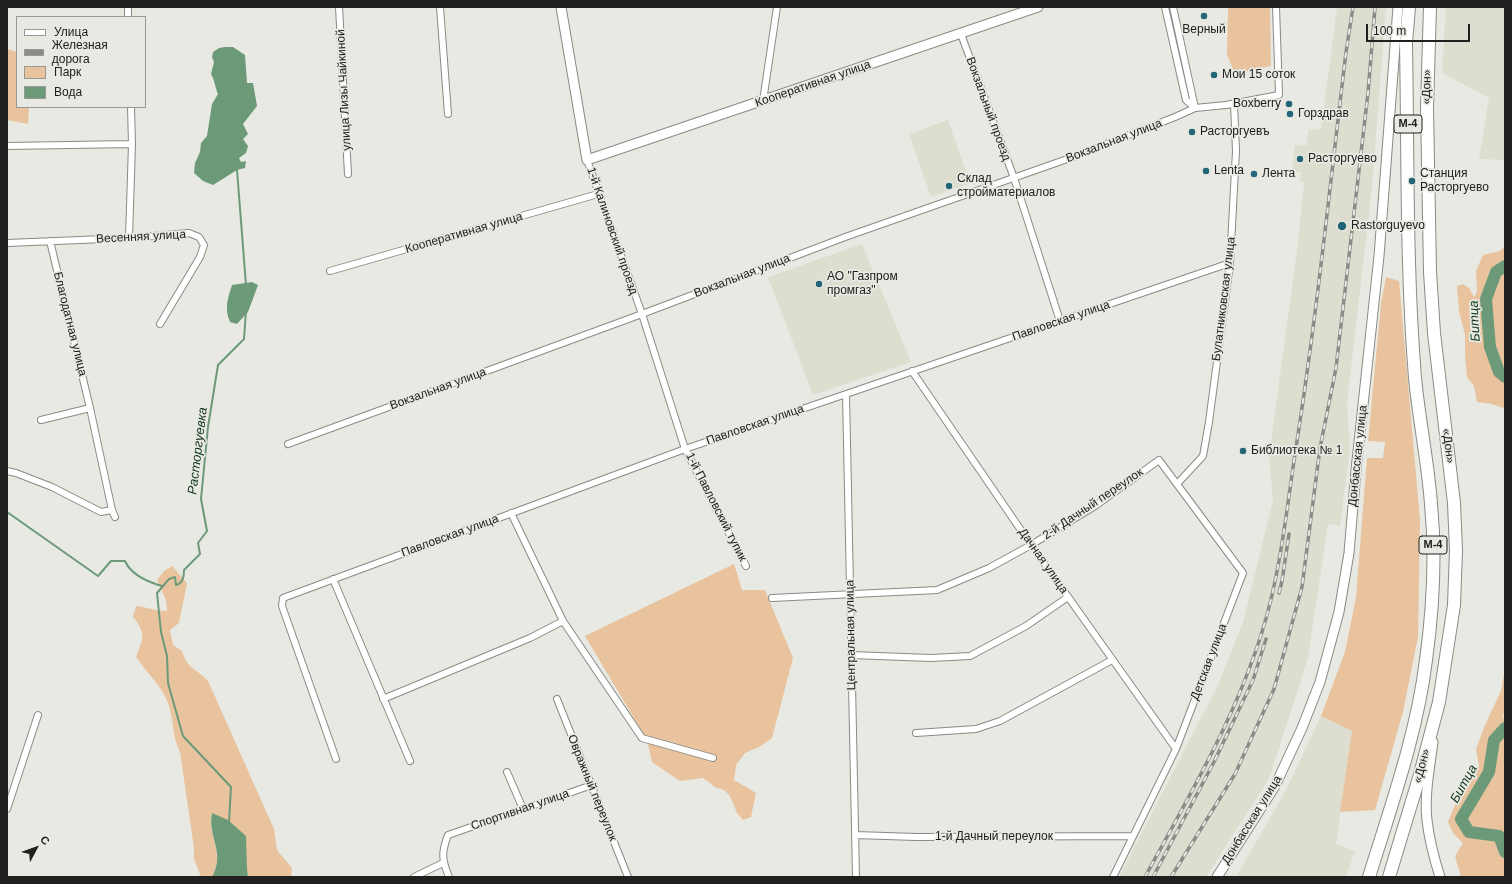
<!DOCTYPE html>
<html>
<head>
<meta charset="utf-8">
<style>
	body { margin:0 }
	#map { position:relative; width:1512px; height:884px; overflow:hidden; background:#e8e9e2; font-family:Arial,sans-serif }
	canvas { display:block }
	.frame { position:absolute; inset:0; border:8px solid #20201e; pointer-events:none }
	.legend { position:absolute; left:16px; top:16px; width:130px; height:92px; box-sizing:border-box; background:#e8e9e2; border:1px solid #989994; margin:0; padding:5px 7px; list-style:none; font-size:12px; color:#20201e }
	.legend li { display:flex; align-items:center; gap:8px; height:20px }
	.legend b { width:20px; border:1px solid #989994 }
	.north { position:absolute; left:16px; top:828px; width:40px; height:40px; -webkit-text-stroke:3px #e8e9e2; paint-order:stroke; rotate:49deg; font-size:11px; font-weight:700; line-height:16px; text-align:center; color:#20201e }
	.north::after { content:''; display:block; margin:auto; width:14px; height:18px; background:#20201e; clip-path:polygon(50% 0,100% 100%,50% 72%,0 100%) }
	.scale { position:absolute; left:1366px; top:24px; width:104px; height:18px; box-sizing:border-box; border:2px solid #20201e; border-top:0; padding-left:5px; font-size:12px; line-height:14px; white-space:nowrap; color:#20201e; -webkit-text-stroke:3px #e8e9e2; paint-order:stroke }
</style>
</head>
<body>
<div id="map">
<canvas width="1512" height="884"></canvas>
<div class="frame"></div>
<ul class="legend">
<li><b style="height:5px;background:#fff"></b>Улица</li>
<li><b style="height:5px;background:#8b8c87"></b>Железная дорога</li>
<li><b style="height:11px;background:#e8c39e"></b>Парк</li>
<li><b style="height:11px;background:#6c9a79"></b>Вода</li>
</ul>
<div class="north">С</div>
<div class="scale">100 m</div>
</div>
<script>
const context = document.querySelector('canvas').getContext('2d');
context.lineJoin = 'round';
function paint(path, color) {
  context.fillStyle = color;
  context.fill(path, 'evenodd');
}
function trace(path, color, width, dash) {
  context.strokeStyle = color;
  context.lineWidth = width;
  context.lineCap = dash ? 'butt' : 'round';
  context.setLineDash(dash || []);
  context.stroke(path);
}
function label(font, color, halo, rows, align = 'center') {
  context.font = font + ' Arial,sans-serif';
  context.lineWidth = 3.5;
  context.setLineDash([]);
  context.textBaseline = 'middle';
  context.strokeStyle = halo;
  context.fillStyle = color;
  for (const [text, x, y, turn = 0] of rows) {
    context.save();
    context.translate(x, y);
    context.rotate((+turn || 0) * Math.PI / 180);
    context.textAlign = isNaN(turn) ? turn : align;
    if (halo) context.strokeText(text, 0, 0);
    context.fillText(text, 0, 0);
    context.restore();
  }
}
const built = new Path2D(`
	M1337 7H1386L1372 187 1347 403 1350 448 1340 526 1328 524 1308 658 1269 779 1206 877H1119L1218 685 1243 622 1273 500 1269 456 1298 243 1304 182 1300 181 1301 172 1292 171 1295 145 1306 146 1309 129 1321 130Z
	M1446 7H1505V160L1479 159 1489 98 1442 73Z
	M948 120 970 183 931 197 909 134Z
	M862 244 911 362 813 395 768 277Z
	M1321 716 1352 731 1336 844 1355 851 1346 877H1236L1286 790Z`);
const green = new Path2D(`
	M1228 7H1270L1271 66 1235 74 1227 55Z
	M7 49 17 52V107H29L28 124 7 120Z
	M1505 246V405L1503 408 1492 404 1477 402 1474 386 1467 377 1465 356V335L1459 311 1457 286 1463 284 1469 288 1474 297 1477 292 1476 271 1483 255 1500 251Z
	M1386 277 1399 281 1420 520 1418 637 1403 712 1375 810 1340 812 1352 731 1321 716 1345 652 1356 597 1367 458H1383L1385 442 1368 441 1381 304Z
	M734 564 742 590H765L793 658 772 738 759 747 745 753 736 765 734 780 756 793 751 817 743 820 737 813 730 796 724 790 715 787 703 778 680 781 652 762 647 740 585 636Z
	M172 566 187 583 179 623 170 630 173 645 182 651C188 670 196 668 208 681L274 829 277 850 292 868 291 877H248L247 869 212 813C206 836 226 851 212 877H201L194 859V848L180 752C172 737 174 720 168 703 162 686 146 672 136 657 143 638 147 634 133 617L136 606C146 607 156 611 167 611L166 600 157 580 164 571Z
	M1505 669V711L1503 716 1505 724V877H1461L1455 856 1463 843 1453 833 1448 822 1462 788 1466 785 1468 778 1475 774 1479 766 1476 749 1485 725 1501 691Z`);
const water = new Path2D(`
	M225 47H233L245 55 247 83H253L257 106 243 124 248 134 243 139 248 146 246 153 239 158 241 162 246 161 245 168 237 170 213 185 203 181 194 173 195 163 200 152 201 143 207 136 212 104 218 94C215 87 215 81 211 74L214 62 212 57 213 52 219 48Z
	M252 282 258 285 248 312 237 324 230 322C224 308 228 298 232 285Z
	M212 813 228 820 246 836 247 868 248 877H212C226 852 207 837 212 813Z`);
const stream = new Path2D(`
	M237 170 246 285
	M7 512 98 576 111 561H125C131 575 148 582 162 586
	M229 822 231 787 183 736 168 683 167 656 161 632 157 593 169 579 175 577 176 585C183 583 184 577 184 570L200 554 198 543 207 531 201 499 208 427 218 365 244 339 246 311`);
const river = new Path2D(`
	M1505 266 1496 272 1486 299 1490 347 1499 372 1505 377
	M1505 728 1494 740 1489 772 1461 819 1469 832 1499 836 1505 852`);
const street = new Path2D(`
	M128 7V17
	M339 7 348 174
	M440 7 448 114
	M1165 7 1186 100 1195 108 1226 105 1279 95 1276 7
	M1173 7 1195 108
	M961 34 1014 178 1060 321
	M763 101 777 7
	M7 146 132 144
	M587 160 642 314 685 449 746 566
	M129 238 132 144 131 107
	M50 241 90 408 112 510 115 517
	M7 243 129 238 189 233 199 237 204 245 200 257 160 324
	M330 271 598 194
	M912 371 1027 539 1176 749
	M846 394 856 877
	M41 420 90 408
	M288 444 642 314 848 236 1073 157 1175 117 1195 108
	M7 471 16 473 52 487 101 512 112 510
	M1177 484 1203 456 1209 422 1230 263 1236 151 1234 104
	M511 513 563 621 642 738 713 758
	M333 579 410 761
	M772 598 937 590 989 568 1031 545 1095 506 1159 460 1243 573 1176 749 1113 877
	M851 655 931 658 970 656 1026 626 1068 597
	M383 699 530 638 563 621
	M557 699 628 877
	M916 733 976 729 1000 721 1112 660
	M336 759 282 606 283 598 685 449 1230 263
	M507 772 523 809
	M7 809 38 715
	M855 835 916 837 1133 836
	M414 877 443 863
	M449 877C442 860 441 853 448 835L592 785`);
const secondary = new Path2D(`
	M561 7 587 160 1038 7
	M1433 742C1430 766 1424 796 1427 820 1429 839 1434 858 1440 877
	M1217 877 1275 786 1302 728 1320 682 1339 612 1349 553 1356 470 1379 256 1398 7`);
const highway = new Path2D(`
	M1369 877C1391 806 1417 734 1426 660 1433 609 1436 555 1431 504 1428 462 1419 420 1415 378 1406 267 1408 155 1406 43L1409 7
	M1389 877 1419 778 1439 702 1454 605 1456 550 1454 503 1434 333 1430 272 1427 107 1430 7`);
const rail = new Path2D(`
	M1279 593 1282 581 1289 534
	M1145 877C1188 798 1235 719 1262 632 1280 575 1286 514 1295 454 1316 321 1330 186 1346 52L1353 7
	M1153 877 1214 762 1253 680 1266 639
	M1171 877 1235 774 1274 689 1302 587 1320 448 1336 368 1368 93 1375 7`);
const markers = [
	[1204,16,4,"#216577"],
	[1214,75,4,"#216577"],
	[1289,104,4,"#216577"],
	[1290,114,4,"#216577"],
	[1192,132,4,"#216577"],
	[1300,159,4,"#216577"],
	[1206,171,4,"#216577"],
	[1254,174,4,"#216577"],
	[1412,181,4,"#216577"],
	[949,186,4,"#216577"],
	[1342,226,5,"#216577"],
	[819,284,4,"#216577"],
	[1243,451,4,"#216577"]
];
const shields = [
	[1408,124,28],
	[1433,545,28]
];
const shieldNames = [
	["М-4",1408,124],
	["М-4",1433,545]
];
const poiNames = [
	["Верный",1204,30,"center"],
	["Мои 15 соток",1222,75],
	["Boxberry",1281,104,"right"],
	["Горздрав",1298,114],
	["Расторгуевъ",1200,132],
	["Расторгуево",1308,159],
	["Lenta",1214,171],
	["Лента",1262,174],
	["Станция",1420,174],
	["Расторгуево",1420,188],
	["Склад",957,179],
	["стройматериалов",957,193],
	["Rastorguyevo",1351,226],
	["АО \"Газпром",827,277],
	["промгаз\"",827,291],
	["Библиотека № 1",1251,451]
];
const streetNames = [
	["Кооперативная улица",813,84,-19],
	["«Дон»",1427,87,-89],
	["улица Лизы Чайкиной",344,90,-93],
	["Вокзальный проезд",988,109,70],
	["Вокзальная улица",1114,141,-21],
	["1-й Калиновский проезд",612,231,71],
	["Кооперативная улица",464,233,-16],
	["Весенняя улица",141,237,-3],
	["Вокзальная улица",742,276,-21],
	["Булатниковская улица",1224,299,-83],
	["Павловская улица",1061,321,-19],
	["Благодатная улица",70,324,76],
	["Вокзальная улица",438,389,-20],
	["Павловская улица",755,425,-19],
	["«Дон»",1448,446,83],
	["Донбасская улица",1358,456,-84],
	["2-й Дачный переулок",1093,504,-34],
	["1-й Павловский тупик",716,507,63],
	["Павловская улица",450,536,-20],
	["Дачная улица",1043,561,55],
	["Центральная улица",851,635,-91],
	["Детская улица",1209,662,-69],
	["«Дон»",1422,766,-75],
	["Овражный переулок",592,788,68],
	["Спортивная улица",520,810,-19],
	["Донбасская улица",1252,820,-58],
	["1-й Дачный переулок",994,837]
];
const waterNames = [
	["Битца",1475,321,-93],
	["Расторгуевка",198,451,-83],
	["Битца",1464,784,-61]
];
paint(built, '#dddecf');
paint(green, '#e8c39e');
paint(water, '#6c9a79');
trace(stream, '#6c9a79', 2);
trace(river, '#6c9a79', 12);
trace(street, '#8a8a84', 8);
trace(secondary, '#8a8a84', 11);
trace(highway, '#8a8a84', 14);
trace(street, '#fff', 6);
trace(secondary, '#fff', 9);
trace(highway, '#fff', 12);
trace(rail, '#8b8c87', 3.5);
trace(rail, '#e8e9e2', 2, [6]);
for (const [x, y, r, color] of markers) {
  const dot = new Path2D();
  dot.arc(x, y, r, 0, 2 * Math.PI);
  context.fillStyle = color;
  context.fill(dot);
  trace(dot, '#e8e9e2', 1.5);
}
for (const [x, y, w] of shields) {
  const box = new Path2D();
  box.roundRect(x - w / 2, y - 9, w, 18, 3);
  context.fillStyle = '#e8e9e2';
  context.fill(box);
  trace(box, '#20201e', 1);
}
label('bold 11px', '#20201e', null, shieldNames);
label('12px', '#20201e', '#e8e9e2', poiNames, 'left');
label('12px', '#20201e', '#e8e9e2', streetNames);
label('italic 13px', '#0f341d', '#e8e9e2', waterNames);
</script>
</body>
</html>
